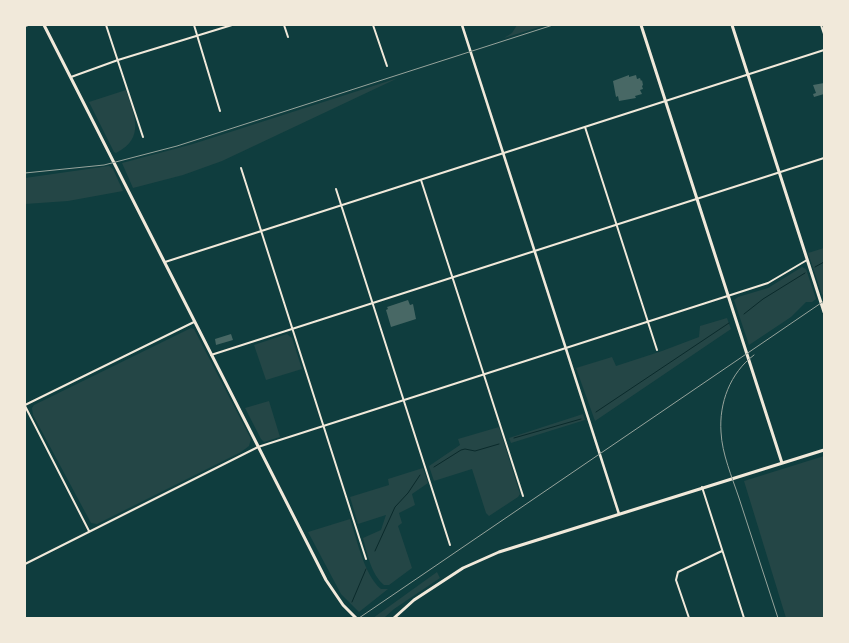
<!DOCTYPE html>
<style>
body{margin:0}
#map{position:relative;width:849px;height:643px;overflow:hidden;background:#0f3d3e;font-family:Poppins,sans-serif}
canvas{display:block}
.frame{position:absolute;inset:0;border:26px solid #f1e9da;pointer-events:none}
</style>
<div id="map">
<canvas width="849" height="643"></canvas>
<div class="frame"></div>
</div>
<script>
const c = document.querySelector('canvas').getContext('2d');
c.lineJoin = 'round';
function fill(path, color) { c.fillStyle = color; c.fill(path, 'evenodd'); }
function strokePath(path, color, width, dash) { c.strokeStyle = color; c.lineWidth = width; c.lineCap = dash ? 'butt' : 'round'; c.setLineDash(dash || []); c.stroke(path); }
fill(new Path2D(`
 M517 25H546L504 38 512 33Z
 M398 78 222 161 183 175 133 188 122 163 193 144Z
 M126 90C134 115 146 138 116 153L114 152 89 102Z
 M109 166 113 169 123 191 68 201 25 204V178Z
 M824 248V294L822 295 808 253Z
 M802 267 806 269 816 299 812 302H806L791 317 749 345 734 300 738 297 768 288Z
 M727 318 731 329 595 421 576 368 612 357 616 366 662 351 699 337 700 326Z
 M191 328 194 329 251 439 249 446 241 452 97 524 91 523 33 415 32 408 34 405Z
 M287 334 292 338 302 369 266 380 254 345Z
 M269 401 280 437 264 442 261 439 245 408Z
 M583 414 585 420 511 443 509 438Z
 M499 427 520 494 518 497 489 516 486 513 472 469 434 481 429 466 460 445 458 439Z
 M824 456V618H786L744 481Z
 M423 468 428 483 412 494 415 505 399 513 402 523 398 526 412 568 389 585H384C371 574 367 553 363 538L381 530 386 515 358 524 350 497 389 485 388 479Z
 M350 519C357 539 364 575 381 589H388L359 612 341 594 308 532Z
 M437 572 440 578 394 609 385 617 373 618Z`), '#244646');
strokePath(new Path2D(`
 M815 267 824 262
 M744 314 763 299 805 273
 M596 412 729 323
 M514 438 581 419
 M434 467 461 450 465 449 475 451 499 444
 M375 551 395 507 408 493 420 475
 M352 602 366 569`), '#0a2a2b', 1);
fill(new Path2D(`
 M629 75V77L636 75 637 79 640 78 641 81 642 80 643 85 642 86 643 89 640 90 642 94 635 96 636 98 619 101 618 96 616 97 613 81Z
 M824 83V94L814 97 813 94 816 93 813 85Z
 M408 300 410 305 413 304 416 319 391 327 386 310 388 309 387 307Z
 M231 334 233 340 216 345 215 339Z`), '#486865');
strokePath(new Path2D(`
 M106 25 143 137
 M194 25 220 111
 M284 25 288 37
 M373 25 387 66
 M821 25 824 34
 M25 26 28 25
 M71 77 118 60 232 25
 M585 127 657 350
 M241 168 366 559
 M421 180 523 496
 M336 189 450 545
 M165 262 824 50
 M211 355 824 158
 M25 405 194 322
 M25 406 89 531
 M702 487 744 618
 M25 564 258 447 768 283 807 260
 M689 618 676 580 678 572 722 551`), '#f1e9da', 2);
strokePath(new Path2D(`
 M462 25 619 514`), '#f1e9da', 2.5);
strokePath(new Path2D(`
 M44 25 326 580 343 605 356 618`), '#f1e9da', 3);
strokePath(new Path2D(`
 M641 25 782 463
 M732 25 824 312
 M394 618 414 600 463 568 499 552 824 450`), '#f1e9da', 3);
strokePath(new Path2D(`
 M25 173 104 165 177 146 553 25
 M754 355C730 373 719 403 721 432 722 454 732 477 739 498 752 538 765 578 778 618
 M359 618 824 301`), '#97a49c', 1);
</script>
